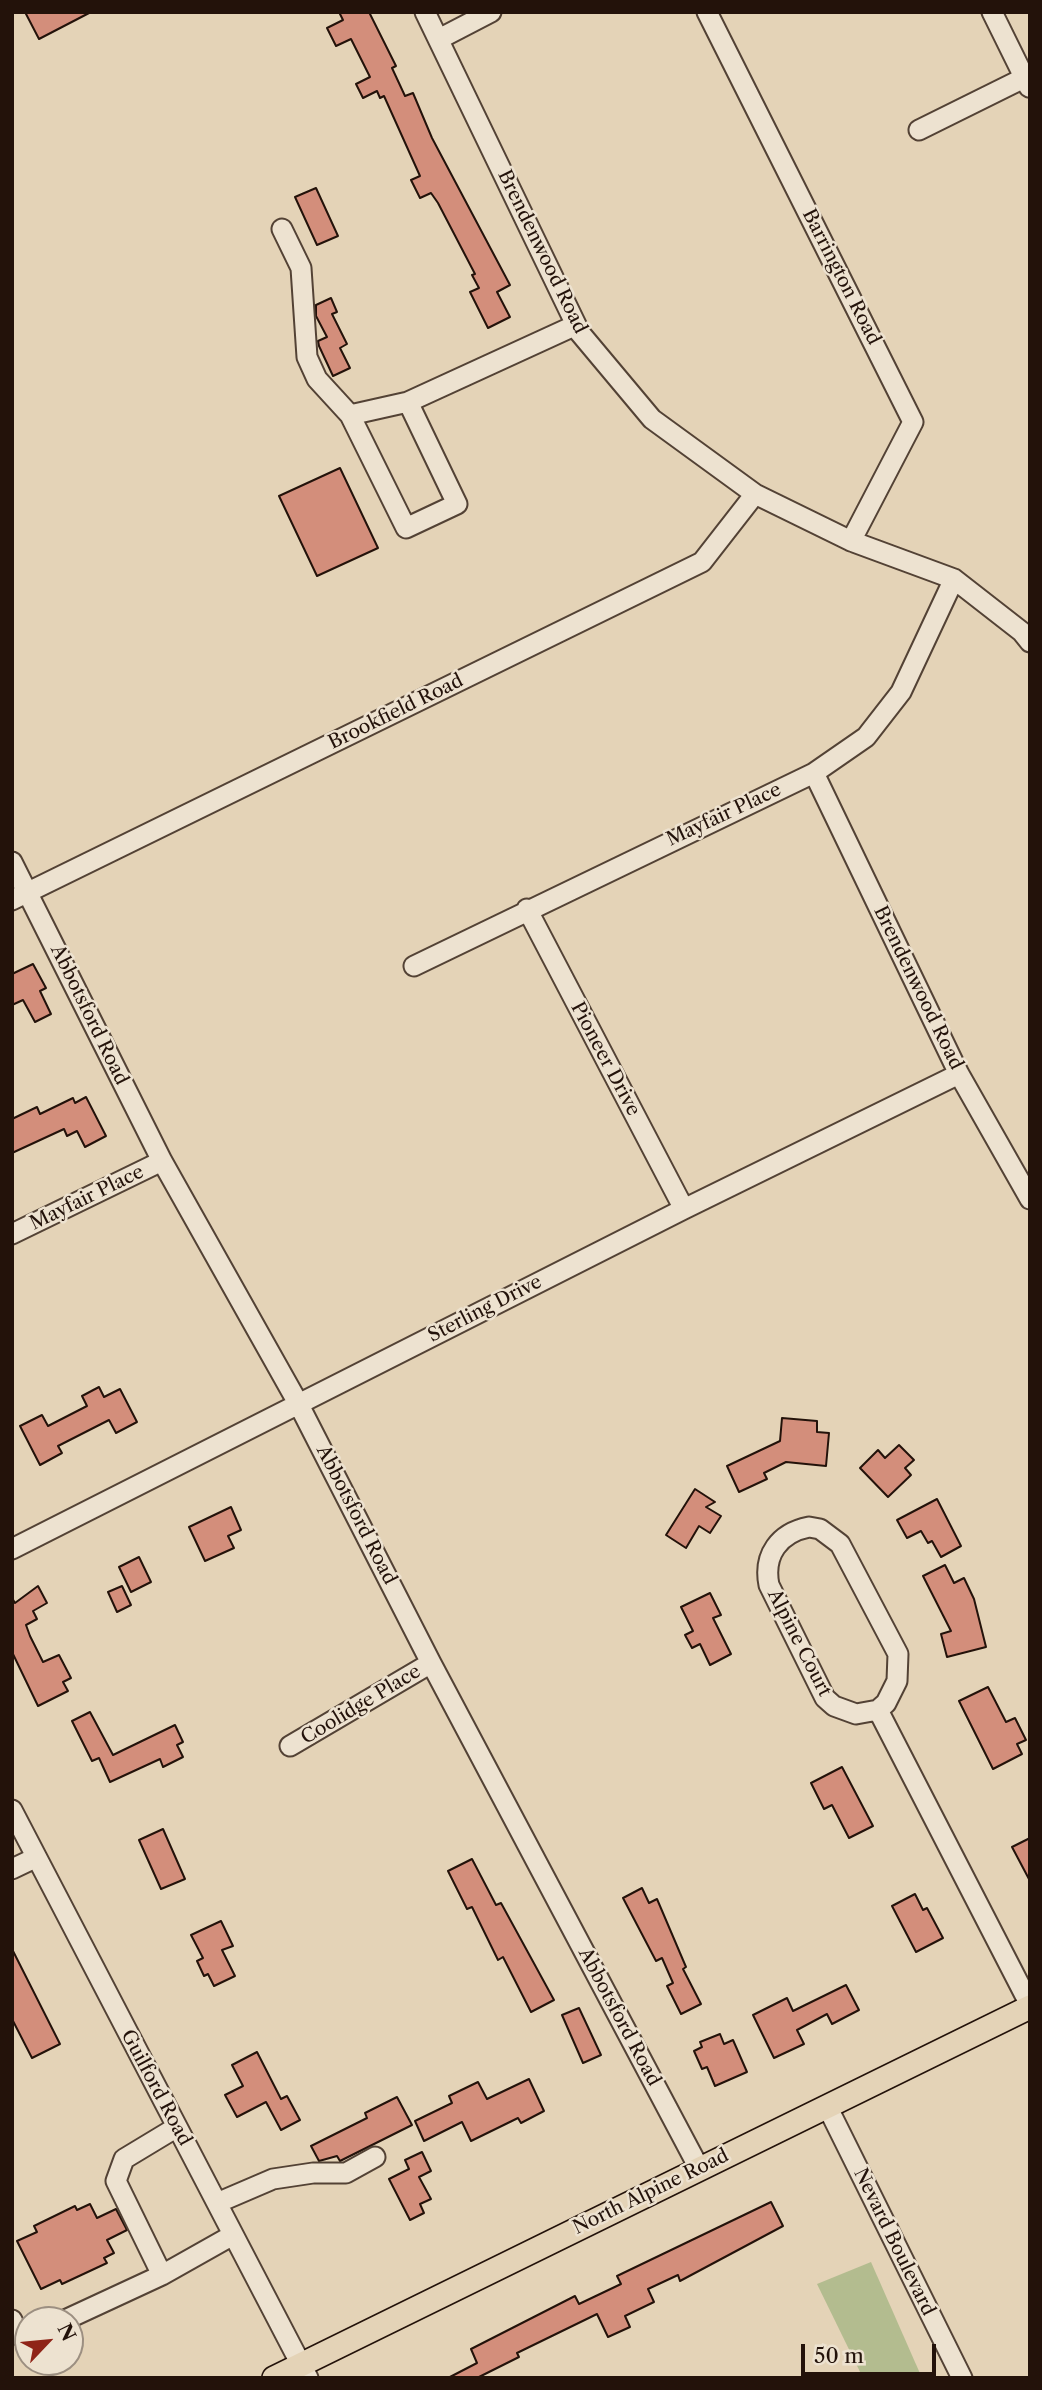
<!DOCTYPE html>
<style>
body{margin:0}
#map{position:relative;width:1042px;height:2390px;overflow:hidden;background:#e4d3b7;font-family:"Libre Caslon Text",serif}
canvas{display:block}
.frame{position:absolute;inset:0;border:14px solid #23120a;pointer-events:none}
.north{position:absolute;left:14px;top:2306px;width:70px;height:70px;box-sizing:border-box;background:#ede2d0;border:2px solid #9c8f81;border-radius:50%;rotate:64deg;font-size:19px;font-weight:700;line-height:28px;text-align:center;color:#23120a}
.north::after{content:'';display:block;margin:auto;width:24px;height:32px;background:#8f2418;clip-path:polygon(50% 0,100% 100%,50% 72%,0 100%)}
.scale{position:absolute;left:801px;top:2344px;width:135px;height:32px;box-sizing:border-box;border:4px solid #23120a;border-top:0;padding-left:9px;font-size:21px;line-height:24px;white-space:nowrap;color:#23120a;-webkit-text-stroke:5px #ede2d0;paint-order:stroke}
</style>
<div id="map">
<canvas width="1042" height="2390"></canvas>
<div class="frame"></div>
<div class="north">N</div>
<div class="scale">50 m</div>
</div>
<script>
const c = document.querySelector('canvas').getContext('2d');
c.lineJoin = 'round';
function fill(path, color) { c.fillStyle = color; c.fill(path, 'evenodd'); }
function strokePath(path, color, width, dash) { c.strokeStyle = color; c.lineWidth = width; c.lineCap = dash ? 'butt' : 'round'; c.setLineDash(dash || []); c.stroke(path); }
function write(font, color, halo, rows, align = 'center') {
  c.font = font + ' "Libre Caslon Text",serif'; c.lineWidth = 5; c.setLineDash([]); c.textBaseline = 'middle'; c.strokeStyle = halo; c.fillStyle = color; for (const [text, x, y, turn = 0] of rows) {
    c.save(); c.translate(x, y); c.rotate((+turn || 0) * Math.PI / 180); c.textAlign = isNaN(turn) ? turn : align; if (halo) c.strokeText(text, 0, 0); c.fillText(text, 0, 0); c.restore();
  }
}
fill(new Path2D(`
 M871 2262 922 2378H863L817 2284Z`), '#b3bc8f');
const building = new Path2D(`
 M25 12H91L39 39Z
 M339 12H369L396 66 392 68 405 96 413 93 432 138 510 285 497 292 510 317 488 328 470 292 479 288 472 275 475 274 438 203 431 193 420 198 411 180 420 176 384 96 380 98 377 91 363 98 356 84 370 77 351 39 336 46 327 28 343 20Z
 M316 188 338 236 317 245 295 197Z
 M331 298 337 312 332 314 347 344 340 348 350 368 333 376 319 346 318 341 327 337 316 316V305Z
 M340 468 378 548 317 576 279 496Z
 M33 964 46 988 40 991 51 1014 35 1022 23 1000 12 1005V974Z
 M86 1097 106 1136 85 1147 77 1131 67 1136 64 1129 12 1153V1119L37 1107 40 1114 73 1098 75 1103Z
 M99 1387 104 1397 120 1389 137 1422 116 1433 109 1420 58 1446 62 1453 40 1465 20 1426 42 1415 48 1426 87 1406 82 1396Z
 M782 1418 817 1421V1432L829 1433 826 1466 786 1462 764 1473 767 1479 739 1492 727 1466 780 1441Z
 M899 1445 914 1460 905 1468 911 1475 888 1497 860 1468 878 1450 885 1458Z
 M695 1489 715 1502 706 1507 721 1516 710 1533 699 1526 686 1548 666 1535Z
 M937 1499 961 1546 941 1557 932 1541 928 1543 921 1531 907 1538 897 1520Z
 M231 1507 241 1530 228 1536 234 1548 205 1561 189 1527Z
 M139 1557 151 1582 131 1592 119 1567Z
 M945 1565 954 1583 964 1578 974 1599 986 1647 947 1657 941 1634 951 1631 923 1576Z
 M38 1586 47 1603 33 1611 37 1619 26 1625 30 1636 43 1662 59 1655 71 1678 63 1682 68 1691 38 1706 12 1652V1598L15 1603Z
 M122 1586 131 1605 117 1612 108 1592Z
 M710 1593 721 1615 713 1618 731 1654 710 1665 700 1644 692 1648 685 1635 693 1631 681 1607Z
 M988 1687 1006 1722 1015 1718 1026 1740 1017 1744 1022 1754 993 1769 959 1701Z
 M90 1712 113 1755 175 1725 183 1742 177 1745 183 1757 163 1767 160 1759 110 1782 99 1758 92 1761 72 1721Z
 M842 1767 873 1826 849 1838 832 1805 824 1809 811 1783Z
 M163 1829 185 1879 161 1889 139 1840Z
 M1030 1838V1881L1012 1847Z
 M472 1859 496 1905 501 1903 554 2000 531 2012 503 1957 498 1960 472 1907 467 1909 448 1871Z
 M642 1888 649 1903 657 1899 686 1967 683 1969 701 2004 681 2014 667 1986 673 1983 662 1958 656 1961 623 1898Z
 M915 1894 923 1910 927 1908 943 1938 916 1952 892 1906Z
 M221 1921 233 1946 222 1950 235 1976 214 1986 208 1974 204 1976 197 1961 203 1958 191 1935Z
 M12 1949 60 2044 32 2058 12 2019Z
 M846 1985 859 2010 832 2024 827 2014 797 2030 804 2044 774 2058 753 2015 787 1998 793 2011Z
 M579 2008 601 2055 583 2063 562 2015Z
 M720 2034 724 2044 733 2040 747 2072 715 2086 707 2067 702 2069 694 2051 702 2047 700 2042Z
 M257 2052 281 2099 287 2096 300 2120 281 2130 266 2102 237 2117 225 2095 243 2086 232 2065Z
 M529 2079 544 2111 521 2123 518 2118 471 2141 462 2122 424 2141 415 2121 452 2103 449 2096 478 2082 487 2099Z
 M397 2097 412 2125 340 2161 337 2156 319 2161 311 2146 367 2118 365 2113Z
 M422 2152 431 2171 419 2177 431 2199 420 2204 424 2213 410 2220 389 2179 409 2169 405 2160Z
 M771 2202 783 2226 680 2281 678 2275 648 2289 654 2302 625 2316 630 2327 608 2337 597 2314 517 2353 519 2357 477 2378H448L477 2363 471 2349 575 2296 579 2304 621 2284 617 2276Z
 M90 2204 97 2218 116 2209 127 2230 107 2240 114 2253 104 2258 107 2263 62 2284 60 2280 41 2289 17 2241 37 2232 34 2226 75 2206 77 2210Z`);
fill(building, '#d38e7b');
strokePath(building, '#23120a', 2);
const minor = new Path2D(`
 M425 12 580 333 652 419 755 494 851 541 954 579 1022 632 1030 642
 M707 12 913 422 851 541
 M992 12 1029 87
 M439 39 491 12
 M919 130 1030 75
 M282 229 301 268 307 357 317 379 350 415
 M408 402 350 415 406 528 457 504 408 402 576 325
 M814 773 959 1074 1030 1199
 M12 862 162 1161 298 1403 431 1663 699 2168
 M12 900 702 562 755 494
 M527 909 684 1209
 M414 966 814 773 866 737 901 692 954 579
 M12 1234 162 1161
 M809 1527 820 1529 840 1544 898 1654 897 1681 886 1703 878 1710 856 1714 834 1706 825 1698 769 1585C763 1555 779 1533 809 1527Z
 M12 1549 684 1209 959 1074
 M878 1710 1030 2005
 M290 1746 431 1663
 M12 1810 308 2378
 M12 1869 35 1858
 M827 2106 962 2378
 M217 2203 273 2179 313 2173H346L375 2157
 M162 2275 116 2181 124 2159 177 2127
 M12 2320 19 2335 28 2336
 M65 2320 162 2275 233 2235`);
const major = new Path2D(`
 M274 2378 1030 2007`);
strokePath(minor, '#534235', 23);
strokePath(major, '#23120a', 26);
strokePath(minor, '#ede2d0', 19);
strokePath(major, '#e4d3b7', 23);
write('19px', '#23120a', '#ede2d0', [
 ["Brendenwood Road",542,252,64],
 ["Barrington Road",841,277,63],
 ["Brookfield Road",396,712,-26],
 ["Mayfair Place",724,815,-25],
 ["Brendenwood Road",918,988,64],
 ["Abbotsford Road",89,1015,64],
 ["Pioneer Drive",605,1059,62],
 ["Mayfair Place",87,1198,-26],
 ["Sterling Drive",485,1309,-27],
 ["Abbotsford Road",356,1515,63],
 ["Alpine Court",799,1643,63],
 ["Coolidge Place",361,1705,-31],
 ["Abbotsford Road",619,2017,62],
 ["Guilford Road",156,2088,62],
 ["North Alpine Road",651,2192,-26],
 ["Nevard Boulevard",894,2242,64]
]);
</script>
